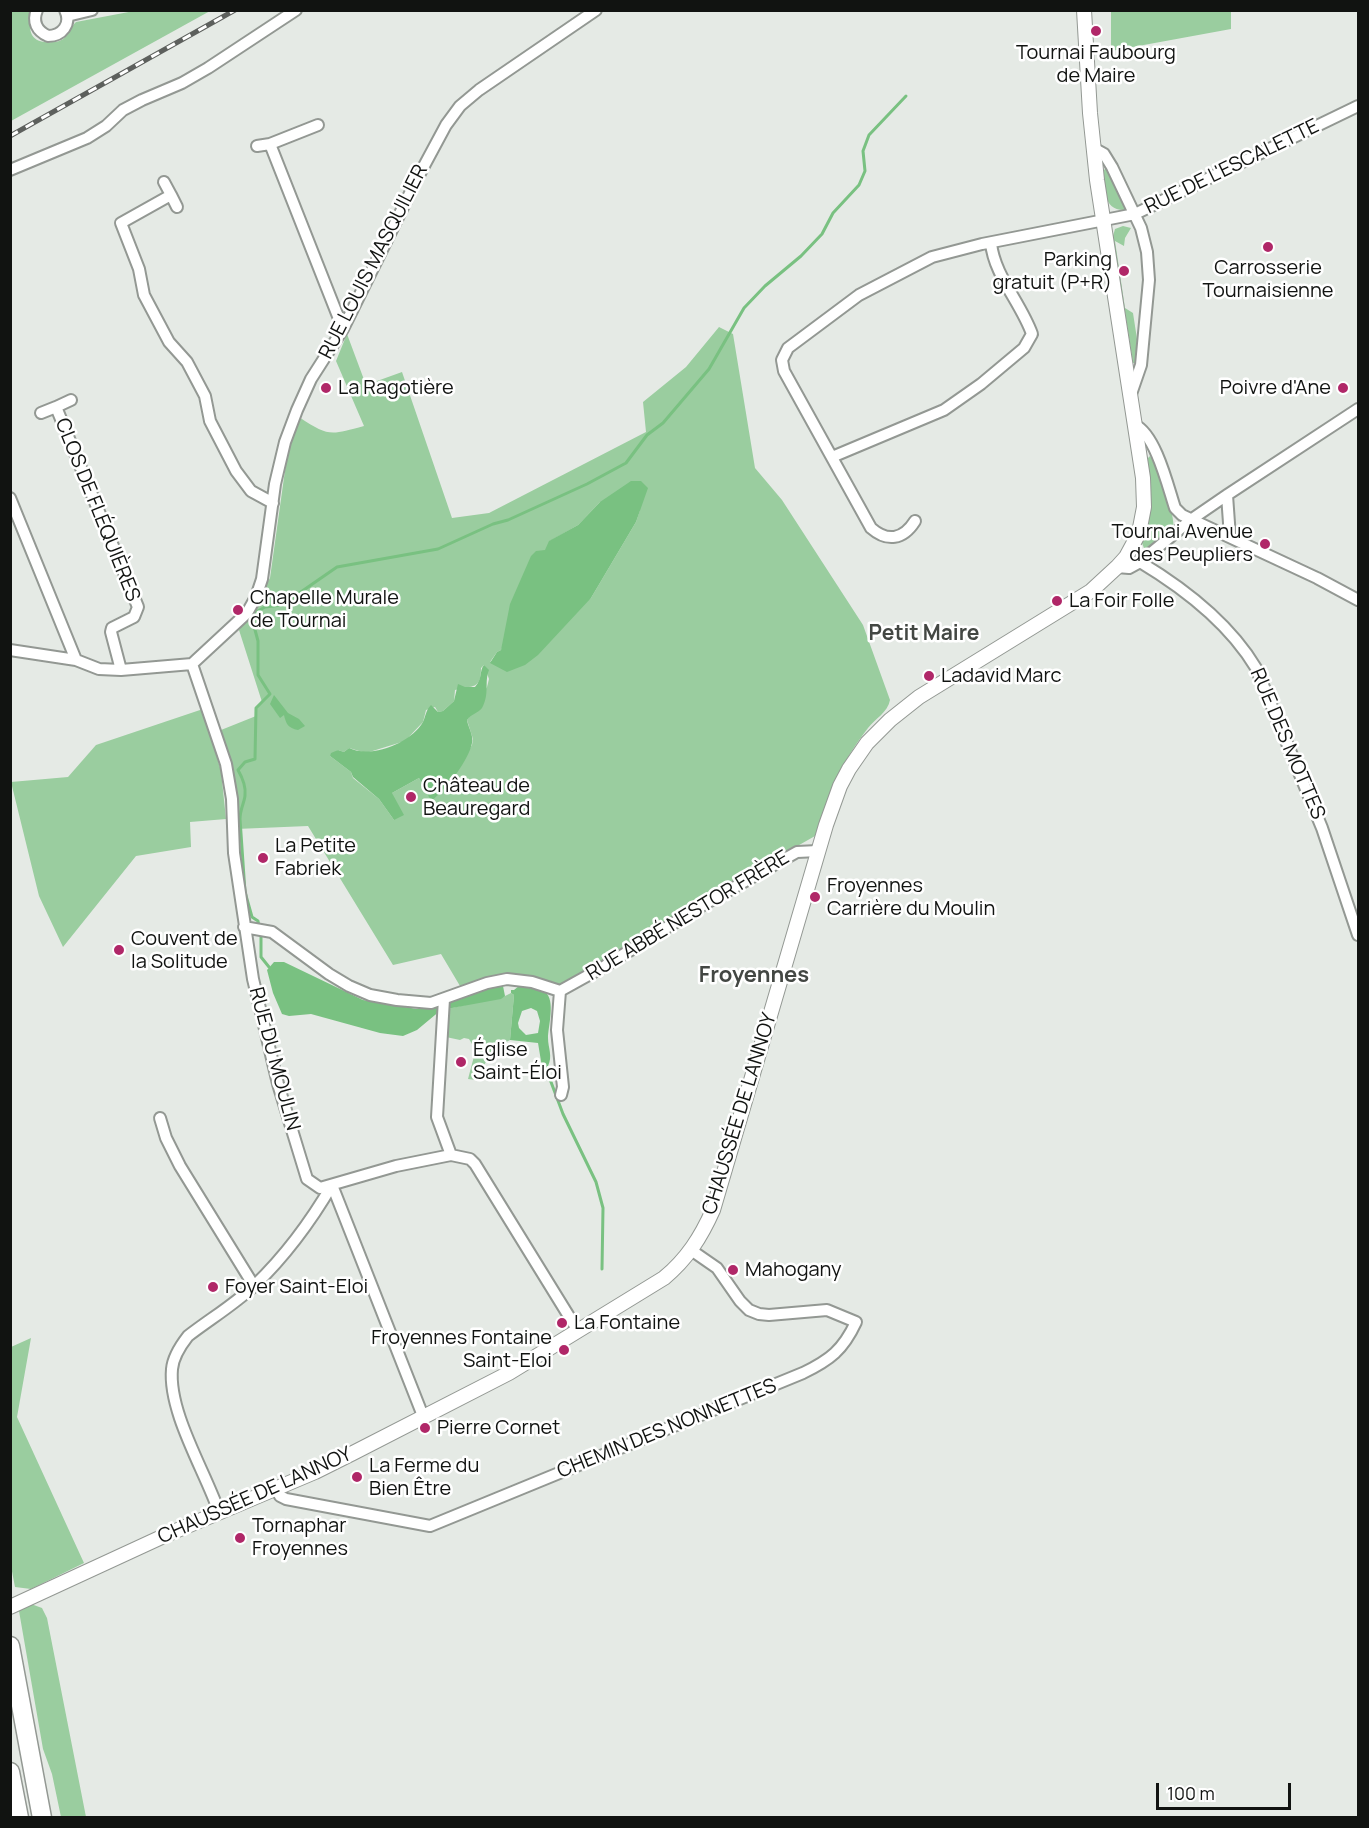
<!DOCTYPE html>
<meta charset="utf-8">
<style>
body{margin:0}
#map{position:relative;width:1369px;height:1828px;overflow:hidden;background:#e5eae5;font-family:Manrope,sans-serif}
canvas{display:block}
.frame{position:absolute;inset:0;border:12px solid #111311;pointer-events:none}
.scale{position:absolute;left:1156px;top:1783px;width:135px;height:27px;box-sizing:border-box;border:3px solid #111311;border-top:0;padding-left:8px;font-size:18px;line-height:21px;white-space:nowrap;color:#111311;-webkit-text-stroke:4px #fff;paint-order:stroke}
</style>
<div id="map">
<canvas width="1369" height="1828"></canvas>
<div class="frame"></div>
<div class="scale">100 m</div>
</div>
<script>
const c = document.querySelector('canvas').getContext('2d');
c.lineJoin = 'round';
function fill(path, color) { c.fillStyle = color; c.fill(path, 'evenodd'); }
function strokePath(path, color, width, dash) { c.strokeStyle = color; c.lineWidth = width; c.lineCap = dash ? 'butt' : 'round'; c.setLineDash(dash || []); c.stroke(path); }
function write(font, color, halo, rows, align = 'center') {
  c.font = font + ' Manrope,sans-serif'; c.lineWidth = 5; c.setLineDash([]); c.textBaseline = 'middle'; c.strokeStyle = halo; c.fillStyle = color; for (const [text, x, y, turn = 0] of rows) {
    c.save(); c.translate(x, y); c.rotate((+turn || 0) * Math.PI / 180); c.textAlign = isNaN(turn) ? turn : align; if (halo) c.strokeText(text, 0, 0); c.fillText(text, 0, 0); c.restore();
  }
}
fill(new Path2D(`
 M11 11H33C27 29 29 44 52 42 57 42 62 41 65 37 70 33 71 26 76 22L134 11H210L11 121Z
 M1111 11H1231V29L1111 51Z
 M1105 169H1107L1126 210C1103 212 1104 187 1103 171Z
 M1123 226 1131 228 1125 238 1124 246 1115 241 1125 308 1133 313 1137 339 1135 363H1133L1113 236 1115 229Z
 M719 327 733 334 755 468 782 500 863 625 890 700C888 712 875 719 868 728 840 764 829 794 815 836L660 924 559 988 513 979 463 991 441 954 393 965 308 826 236 829 232 777 221 730 256 716V708L262 702 239 630 251 612 270 578 288 449 299 417C329 437 330 435 364 426L336 361 347 334 366 385 402 372 452 518 489 513 646 432 643 402 686 367ZM600 502 640 510 636 522 591 598 490 662 497 652 501 650 550 541 578 525ZM484 665 489 679 487 687 467 720 473 739 472 745 447 786 431 800 419 778 392 793 394 820 379 799 353 778 351 772 330 756 338 750 344 752 349 748 366 753 405 741 423 722 426 710 435 707 438 712 443 711 454 701 455 690C473 685 481 690 481 668Z
 M1150 456C1156 465 1177 518 1173 528 1170 536 1156 544 1149 550L1144 548 1142 543C1151 514 1151 488 1147 459Z
 M203 709 221 771 226 819 190 822 191 847 136 856 63 947 39 896 11 782 68 777 96 745Z
 M511 993 514 995 510 1040 493 1049 476 1080 468 1079 477 1045 472 1044 469 1039 464 1038 460 1040 446 1037 447 1009 505 996Z
 M31 1338 17 1417 84 1563 31 1589 15 1587 10 1561 11 1347Z
 M31 1604 42 1608 47 1618 86 1817H61L52 1774 43 1749 19 1611Z`), '#9acd9f');
fill(new Path2D(`
 M631 481H641L648 488 636 522 591 598 538 655 525 665 507 672 490 663 497 652 501 650 510 604 531 556 536 551 545 550 549 541 578 525 600 502Z
 M484 665 489 670C484 682 490 694 482 708 478 713 471 714 467 720 468 727 474 736 472 743 469 760 445 791 431 801L419 778 392 793 404 815 394 820 379 799 353 777 351 772 330 756 331 753 338 750 344 752 349 748C371 759 411 743 423 722 426 715 426 710 431 705L438 712 443 711 454 701 458 684 465 687H475C483 678 479 671 484 665Z
 M274 695 288 713 299 719 305 726 298 730C288 728 286 724 284 715L280 718 270 704Z
 M274 962H284L363 1000 417 1009 447 1005 456 998 497 983 503 986 505 996 501 999 441 1010 417 1030 403 1036 380 1033 311 1014 289 1016 282 1014 273 993 267 970Z
 M527 985C532 987 541 988 545 992 556 1000 548 1027 548 1038 548 1048 553 1056 548 1066L542 1067 538 1043 510 1040 514 995 511 993V990H514L519 986ZM531 1008 537 1011 540 1021 538 1033 526 1035 519 1028 518 1023 522 1011Z`), '#79c181');
strokePath(new Path2D(`
 M259 927 258 921 252 917 245 892 240 819C240 809 245 801 245 795 246 787 242 777 238 770L245 762 255 759 256 708 270 694 258 675V641L251 615 265 607 282 605 337 567 438 549 493 524 508 520 587 484 626 463 647 435 663 423 709 369 744 308 765 286 801 256 822 234 833 213 859 185 865 171 863 151 869 135 906 96
 M261 933V957L269 967
 M545 1066 563 1114 596 1182 603 1208 602 1269`), '#79c181', 3);
const street = new Path2D(`
 M37 10C32 22 37 31 48 36 62 36 72 24 65 10
 M67 16 92 10
 M270 144 343 329
 M257 146 270 144 318 125
 M1093 148 1104 154 1112 167 1141 228 1147 252 1149 280 1141 365 1131 394
 M10 170 87 138 106 126 123 110 142 100 182 83 208 68 296 10
 M164 182 171 195 121 223 139 269 144 295 169 342 187 362 205 396 210 421 236 471 251 491 273 503
 M171 195 177 207
 M56 407 71 400
 M41 413 56 407 138 607 134 617 112 628 111 632 121 670
 M1135 425C1156 435 1168 487 1175 508L1182 515 1317 578 1358 600
 M832 457 944 410 981 384 1024 348 1032 334C1021 303 994 275 991 243
 M1227 495 1230 537
 M10 498 76 660
 M915 521C903 540 887 542 871 528L784 371 782 360 788 348 859 295 932 257 982 244 1135 214 1358 106
 M1140 562C1185 589 1229 623 1256 668L1322 828 1358 935
 M1117 567 1129 568 1140 562 1192 519 1227 495 1358 409
 M10 650 76 660 99 669 121 670 192 664
 M192 664 226 764 232 799 234 853 253 979 278 1084 307 1179 320 1188 396 1166 451 1155 470 1159 475 1164 578 1331
 M192 664 247 613 256 597 262 579 275 484 285 442 297 410 311 379 343 329 417 179 446 125 460 106 479 90 596 10
 M244 927 272 932 329 974 349 986 370 995 397 1000 431 1003 487 983 507 979 532 982 560 991 605 966 703 905 797 852 818 851
 M560 991 557 1030 563 1087 561 1095
 M444 999 437 1117 451 1155
 M160 1118 166 1138 180 1166 254 1286
 M332 1185 423 1416
 M276 1489 280 1496 286 1499 430 1526 803 1373C830 1360 843 1350 856 1322L827 1310 769 1315 759 1314 749 1310 740 1301 717 1268 691 1250
 M219 1512C205 1471 168 1412 172 1369 173 1357 181 1345 188 1336 210 1319 235 1304 255 1285 285 1256 311 1221 332 1185`);
const secondary = new Path2D(`
 M10 1607 166 1535 315 1472 353 1453 509 1373 664 1278C687 1259 701 1237 713 1210L826 825 840 786 849 769 867 743 890 720 919 697 1091 591 1117 567 1126 557 1139 533 1144 507 1143 478 1097 180 1090 113 1084 10`);
const highway = new Path2D(`
 M10 1646 42 1818
 M10 1772 19 1818`);
strokePath(street, '#939893', 14);
strokePath(secondary, '#939893', 16);
strokePath(highway, '#939893', 21);
strokePath(street, '#fff', 10);
strokePath(secondary, '#fff', 14);
strokePath(highway, '#fff', 18);
const rail = new Path2D(`
 M10 136 235 10`);
strokePath(rail, '#5d605d', 5);
strokePath(rail, '#fff', 3, [9]);
for (const [x, y, r, color] of [
 [1096,31,6,"#b02768"],
 [1268,247,6,"#b02768"],
 [1124,271,6,"#b02768"],
 [326,388,6,"#b02768"],
 [1343,388,6,"#b02768"],
 [1265,544,6,"#b02768"],
 [1057,601,6,"#b02768"],
 [238,610,6,"#b02768"],
 [929,676,6,"#b02768"],
 [411,797,6,"#b02768"],
 [263,858,6,"#b02768"],
 [815,897,6,"#b02768"],
 [119,950,6,"#b02768"],
 [461,1062,6,"#b02768"],
 [733,1270,6,"#b02768"],
 [213,1287,6,"#b02768"],
 [562,1323,6,"#b02768"],
 [564,1350,6,"#b02768"],
 [425,1428,6,"#b02768"],
 [357,1477,6,"#b02768"],
 [240,1538,6,"#b02768"]
]) { const dot = new Path2D(); dot.arc(x, y, r, 0, 2 * Math.PI); c.fillStyle = color; c.fill(dot); strokePath(dot, '#fff', 2); }
write('20px', '#111311', '#fff', [
 ["Tournai Faubourg",1096,53,"center"],
 ["de Maire",1096,76,"center"],
 ["Parking",1112,260,"right"],
 ["gratuit (P+R)",1112,283,"right"],
 ["Carrosserie",1268,268,"center"],
 ["Tournaisienne",1268,291,"center"],
 ["La Ragotière",338,388],
 ["Poivre d'Ane",1331,388,"right"],
 ["Tournai Avenue",1253,532,"right"],
 ["des Peupliers",1253,555,"right"],
 ["Chapelle Murale",250,598],
 ["de Tournai",250,621],
 ["La Foir Folle",1069,601],
 ["Ladavid Marc",941,676],
 ["Château de",423,786],
 ["Beauregard",423,809],
 ["La Petite",275,846],
 ["Fabriek",275,869],
 ["Froyennes",827,886],
 ["Carrière du Moulin",827,909],
 ["Couvent de",131,939],
 ["la Solitude",131,962],
 ["Église",473,1050],
 ["Saint-Éloi",473,1073],
 ["Mahogany",745,1270],
 ["Foyer Saint-Eloi",225,1287],
 ["La Fontaine",574,1323],
 ["Froyennes Fontaine",552,1338,"right"],
 ["Saint-Eloi",552,1361,"right"],
 ["Pierre Cornet",437,1428],
 ["La Ferme du",369,1466],
 ["Bien Être",369,1489],
 ["Tornaphar",252,1526],
 ["Froyennes",252,1549]
], 'left');
write('20px', '#111311', '#fff', [
 ["RUE DE L'ESCALETTE",1232,167,-26],
 ["RUE LOUIS MASQUILIER",374,262,-63],
 ["CLOS DE FLÉQUIÈRES",97,510,68],
 ["RUE DES MOTTES",1287,744,67],
 ["RUE ABBÉ NESTOR FRÈRE",688,916,-31],
 ["RUE DU MOULIN",274,1059,75],
 ["CHAUSSÉE DE LANNOY",740,1114,-73],
 ["CHEMIN DES NONNETTES",667,1429,-22],
 ["CHAUSSÉE DE LANNOY",255,1496,-24]
]);
write('bold 21px', '#434743', '#fff', [
 ["Petit Maire",924,634]
]);
write('bold 22px', '#434743', '#fff', [
 ["Froyennes",754,976]
]);
</script>
